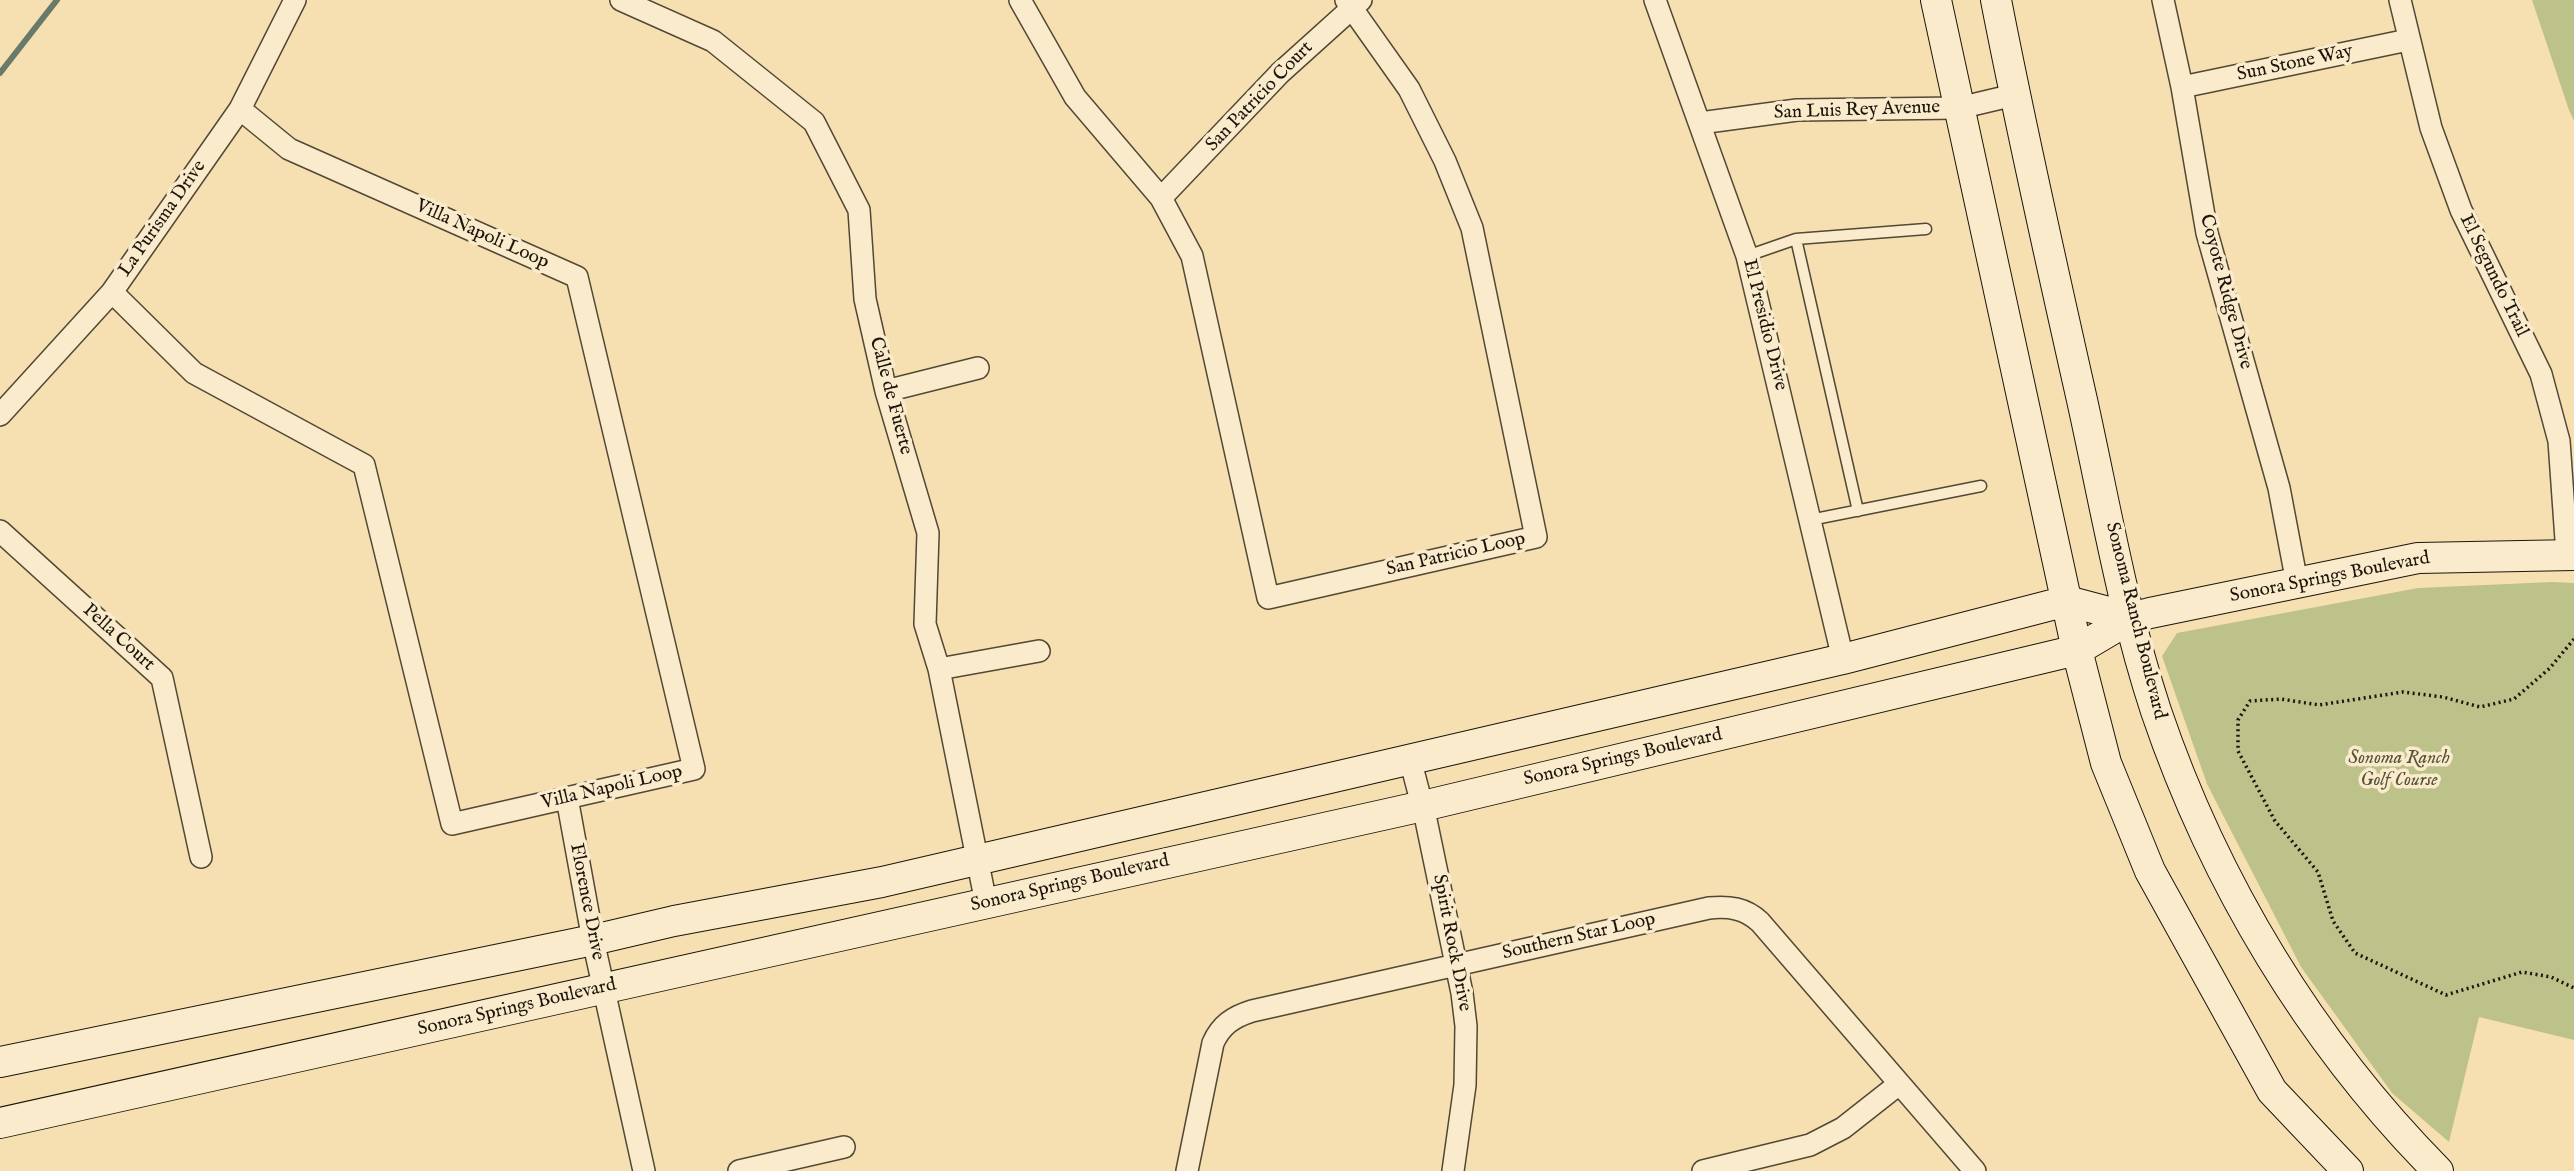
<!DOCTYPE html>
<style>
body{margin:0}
canvas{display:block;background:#f6e0b1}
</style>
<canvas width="2574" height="1171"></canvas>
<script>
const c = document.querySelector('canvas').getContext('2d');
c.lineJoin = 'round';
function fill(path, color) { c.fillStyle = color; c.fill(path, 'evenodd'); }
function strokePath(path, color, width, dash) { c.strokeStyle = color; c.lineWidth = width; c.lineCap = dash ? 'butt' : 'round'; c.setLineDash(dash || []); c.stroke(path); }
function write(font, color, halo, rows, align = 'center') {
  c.font = font + ' "IM FELL English",serif'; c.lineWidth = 7; c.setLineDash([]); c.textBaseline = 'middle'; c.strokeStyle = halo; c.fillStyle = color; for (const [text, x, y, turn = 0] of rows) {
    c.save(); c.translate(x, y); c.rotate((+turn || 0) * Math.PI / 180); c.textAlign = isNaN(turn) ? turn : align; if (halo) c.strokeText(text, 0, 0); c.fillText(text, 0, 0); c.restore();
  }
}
fill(new Path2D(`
 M2532 0H2574V121L2569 110Z
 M2552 582 2574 583V1040L2479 1017 2449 1142 2392 1093 2301 967 2207 784 2162 656 2177 633 2418 588Z`), '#bdc28b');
strokePath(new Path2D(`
 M0 73 57 0`), '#6a7a6a', 6);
const lane = new Path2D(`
 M1796 239 1926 229
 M1747 256 1796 239 1858 511
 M1810 520 1981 486`);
const street = new Path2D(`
 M621 0 713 41 814 122 859 210 865 299 886 391 928 533 925 624 939 669 986 903
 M1020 0 1075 97 1161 198 1192 256 1268 598 1536 537 1472 228 1445 161 1409 89 1346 0
 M1655 0 1747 256 1843 659
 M2163 0 2182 87 2207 233 2279 488 2297 583
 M2400 0 2431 128 2461 210 2541 374 2559 441 2567 554
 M2182 87 2408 40
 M1700 123 1797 110 1959 108 2014 95
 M1161 198 1280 73 1361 0
 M112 292 194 373 364 465 452 824 694 769 577 277 289 149 240 109
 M886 391 978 368
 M0 415 112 292 240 109 295 0
 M0 531 162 678 201 857
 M939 669 1039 651
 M1410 759 1426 820 1462 993 1466 1026 1465 1085 1453 1171
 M567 798 593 940 644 1171
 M739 1171 844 1147
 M1187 1171 1213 1043C1221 1025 1233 1017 1252 1011L1709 908C1729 906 1745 908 1760 922L1975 1171
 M1703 1171 1810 1145 1843 1128 1899 1084`);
const secondary = new Path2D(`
 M1936 0 2077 650 2106 763 2150 871 2272 1091 2348 1171
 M1996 0C2022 134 2052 267 2082 400 2105 504 2123 611 2156 711 2214 882 2311 1043 2438 1171
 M0 1062 593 940 674 921 882 882 1843 659 2067 601 2131 618
 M0 1123 1423 806 2077 650 2131 618 2150 613 2418 558 2574 555`);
strokePath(lane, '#534835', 13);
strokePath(street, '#534835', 24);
strokePath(secondary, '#1d150c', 32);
strokePath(new Path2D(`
 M2574 639 2550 668 2514 699 2480 707 2443 697 2403 692 2319 705 2281 699 2250 701 2238 720V751L2275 821 2318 872 2333 921 2355 953 2446 995 2522 972 2551 977 2574 988`), '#1d150c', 3.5, [2, 3.5]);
strokePath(lane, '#f9ebcc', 10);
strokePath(street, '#f9ebcc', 21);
strokePath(secondary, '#f9ebcc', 30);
write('19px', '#1d150c', '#f9ebcc', [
 ["Sun Stone Way",2295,64,-12],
 ["San Patricio Court",1260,97,-46],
 ["San Luis Rey Avenue",1857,111,-2],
 ["La Purisma Drive",163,219,-55],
 ["Villa Napoli Loop",482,235,24],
 ["El Segundo Trail",2493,276,64],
 ["Coyote Ridge Drive",2225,292,75],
 ["El Presidio Drive",1764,325,76],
 ["Calle de Fuerte",890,396,75],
 ["San Patricio Loop",1456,555,-13],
 ["Sonora Springs Boulevard",2330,578,-11],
 ["Sonoma Ranch Boulevard",2135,621,76],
 ["Pella Court",118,638,42],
 ["Sonora Springs Boulevard",1623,758,-13],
 ["Villa Napoli Loop",612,788,-13],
 ["Sonora Springs Boulevard",1070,884,-13],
 ["Florence Drive",586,902,79],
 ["Southern Star Loop",1579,937,-13],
 ["Spirit Rock Drive",1451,943,79],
 ["Sonora Springs Boulevard",517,1008,-13]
]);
write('italic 19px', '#555238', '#f9ebcc', [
 ["Sonoma Ranch",2399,759],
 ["Golf Course",2399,781]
]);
</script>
